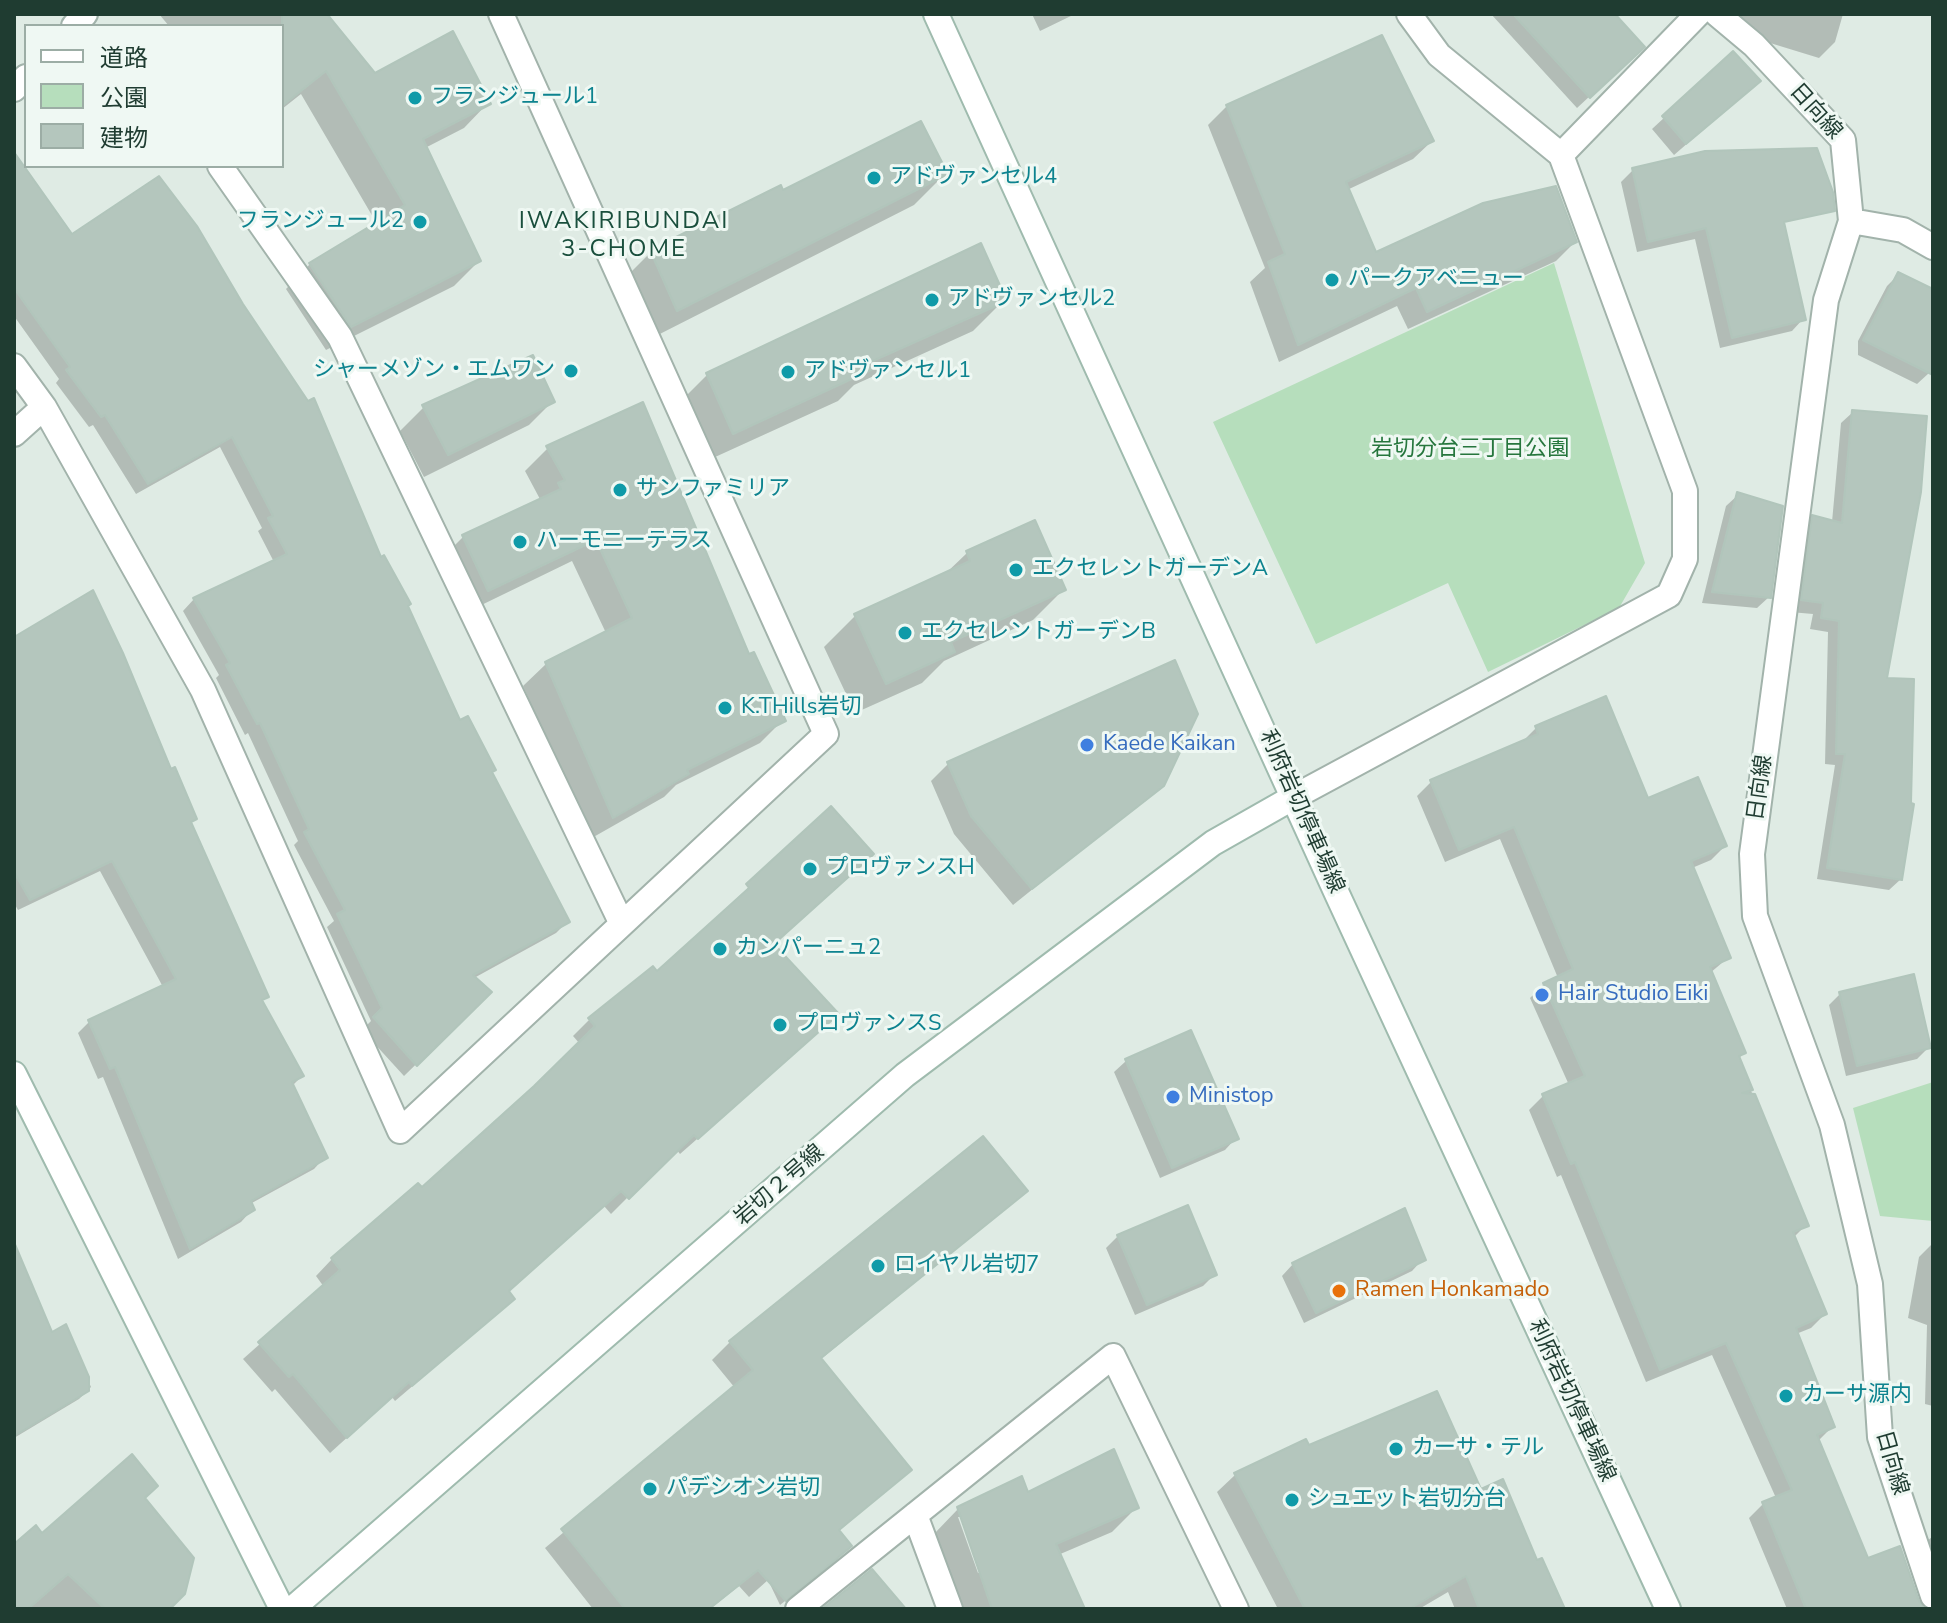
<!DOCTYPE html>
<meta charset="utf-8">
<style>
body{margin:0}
#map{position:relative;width:1947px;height:1623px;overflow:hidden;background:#dfebe4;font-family:"Nunito Sans","Noto Sans JP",sans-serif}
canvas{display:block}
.frame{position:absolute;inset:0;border:16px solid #1f3c31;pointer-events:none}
.legend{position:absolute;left:24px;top:24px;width:260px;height:144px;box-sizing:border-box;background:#eff8f3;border:2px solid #9cada5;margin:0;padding:10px 14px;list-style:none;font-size:24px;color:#1f3c31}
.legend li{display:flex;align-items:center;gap:16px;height:40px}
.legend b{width:40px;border:2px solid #9cada5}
</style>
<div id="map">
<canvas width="1947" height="1623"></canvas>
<div class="frame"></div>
<ul class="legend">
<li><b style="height:10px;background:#fff"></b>道路</li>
<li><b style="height:22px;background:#b6debc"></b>公園</li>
<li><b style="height:22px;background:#b4c6bd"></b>建物</li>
</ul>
</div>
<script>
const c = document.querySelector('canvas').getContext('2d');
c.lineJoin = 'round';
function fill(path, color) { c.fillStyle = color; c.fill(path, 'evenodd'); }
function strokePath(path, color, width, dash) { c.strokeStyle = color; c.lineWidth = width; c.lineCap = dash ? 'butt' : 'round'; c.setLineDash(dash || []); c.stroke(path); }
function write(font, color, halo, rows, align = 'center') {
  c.font = font + ' "Nunito Sans","Noto Sans JP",sans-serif'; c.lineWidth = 6; c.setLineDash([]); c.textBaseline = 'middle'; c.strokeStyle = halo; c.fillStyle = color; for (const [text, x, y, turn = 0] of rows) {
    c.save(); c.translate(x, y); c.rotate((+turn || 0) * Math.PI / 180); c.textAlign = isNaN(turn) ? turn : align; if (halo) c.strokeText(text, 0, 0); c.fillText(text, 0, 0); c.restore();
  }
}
fill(new Path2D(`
 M1554 263 1645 563 1619 608 1488 672 1448 583 1316 644 1213 422Z
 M1933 1082V1221L1880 1216 1853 1108Z`), '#b6debc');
fill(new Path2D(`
 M159 14H324L374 75 488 103 464 128 425 148 479 261 454 286 326 350 286 289 310 264 377 224 301 94 282 109V26H169Z
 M1032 14H1075L1040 31Z
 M1491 14H1613L1631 58 1577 108Z
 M1736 14H1843L1835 42 1819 58 1731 31Z
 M1733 54 1747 92 1674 155 1652 129Z
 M1227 106 1432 141 1413 159 1347 190 1375 254 1575 242 1556 261 1408 329 1397 306 1279 362 1250 282 1265 268 1208 125Z
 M1704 153 1803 319 1792 331 1720 348 1695 239 1637 252 1621 182 1633 170Z
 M945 174 914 205 646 341 620 283 651 252 780 188 782 193Z
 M14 191 72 237 379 560 459 723 490 773 568 921 556 933 474 978 489 993 404 1076 362 1030 371 1021 327 927 334 921 294 845 298 841 248 733 245 735 216 678 219 675 183 611 194 599 274 562 258 531 262 528 220 447 136 494 93 425 89 427 56 383 59 379 14 316Z
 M980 246 1004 300 973 331 854 385 838 401 702 463 676 406 707 375Z
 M1899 274 1933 292V353L1930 352 1929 373 1917 384 1858 355V341L1887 286Z
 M553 401 529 425 424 477 400 431 424 407Z
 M1853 412 1885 680 1909 805 1901 879 1889 890 1817 879 1835 765 1825 764 1828 632 1810 629 1813 614 1790 612 1801 528 1813 517 1832 522 1841 423Z
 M548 448 748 657 783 720 760 743 676 785 664 797 590 839 523 686 546 664 606 633 572 561 465 613 441 559 464 536 541 501 525 471Z
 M1738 495 1769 597 1757 608 1702 603 1726 506Z
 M967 553 1064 589 1033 620 944 661 922 683 855 713 824 647 855 616 944 575Z
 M92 593 170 771 195 819 190 824 267 996 261 1002 302 1076 292 1086 325 1157 314 1169 250 1204 252 1210 241 1222 178 1259 103 1077 98 1079 78 1033 90 1021 163 987 100 871 18 910 14 903V640Z
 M1536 728 1725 846 1711 860 1692 868 1729 957 1710 973 1744 1053 1738 1059 1806 1225 1793 1238 1825 1314 1811 1328 1796 1334 1832 1427 1817 1442 1867 1561 1925 1609H1787L1749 1518 1763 1504 1776 1498 1712 1355 1646 1382 1561 1175 1557 1177 1529 1110 1543 1096 1569 1085 1530 998 1544 984 1558 978 1500 839 1445 862 1417 796 1431 782 1522 742Z
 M948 764 1162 785 1013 905 954 834 931 781Z
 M831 809 772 945 820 1031 680 1154 676 1149 611 1214 604 1206 507 1292 513 1299 496 1315 395 1401 392 1397 330 1453 275 1389 272 1392 243 1359 324 1287 316 1276 332 1259 421 1190 580 1044 573 1036 589 1020 652 969 657 974Z
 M1840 994 1929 1047 1917 1059 1846 1076 1829 1005Z
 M1126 1061 1236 1138 1225 1150 1160 1178 1114 1072Z
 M1025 1191 820 1360 909 1470 838 1532 850 1546 832 1564 780 1605 768 1580 749 1597 739 1586 710 1609H593L545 1548 735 1388 712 1360 730 1342Z
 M1118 1236 1215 1274 1203 1286 1135 1315 1106 1248Z
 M1933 1243V1406L1925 1404 1927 1325 1908 1318 1919 1257Z
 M19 1254 51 1334 65 1327 91 1387 79 1399 14 1438V1256Z
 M1423 1259 1412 1271 1304 1323 1282 1276 1293 1264Z
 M1308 1448 1480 1491 1536 1563 1563 1609H1455L1448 1592 1419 1609H1278L1217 1492 1235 1475Z
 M1027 1494 1137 1507 1112 1532 1058 1555 1083 1609H962L934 1534 958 1509ZM958 1517H963L981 1572 978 1573Z
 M41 1536 168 1609H14V1547Z
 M1933 1536V1603L1916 1551Z`), '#0003');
const building = new Path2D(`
 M282 14H327L375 73 453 31 491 104 423 139 481 261 351 327 309 263 405 205 326 71 282 106Z
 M1513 14H1615L1645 47 1590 98Z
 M1382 35 1434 141 1346 182 1376 252 1483 203 1556 186 1577 242 1427 312 1416 288 1298 345 1268 262 1285 254 1226 105Z
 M1733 51 1761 81 1686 144 1662 116Z
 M921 121 948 174 677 311 650 250 781 185 783 190Z
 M1817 148 1833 192 1835 211 1784 222 1806 320 1732 338 1706 228 1648 242 1632 168 1705 151Z
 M14 152 72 234 159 176 197 226 243 304 308 401 314 398 381 557 384 555 411 604 408 606 460 720 468 716 496 770 492 772 570 922 473 975 492 992 417 1066 373 1017 382 1008 337 914 345 910 304 832 309 829 260 723 257 724 226 665 230 663 193 598 287 554 268 518 273 516 232 437 148 484 105 415 101 417 66 370 70 367 14 288Z
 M981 243 1007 301 868 363 871 370 733 434 706 373Z
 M1898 272 1933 289V375L1863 340Z
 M533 355 555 402 448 455 422 405Z
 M643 402 749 654 754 652 786 721 687 770 689 774 613 818 545 662 632 618 596 540 488 591 462 535 561 489 558 483 565 480 546 446Z
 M1852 410 1927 416 1921 492 1887 678 1914 679 1911 803 1914 804 1902 880 1827 868 1845 754H1836L1839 621 1821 618 1823 603 1801 600 1812 515 1842 523Z
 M1737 492 1783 506 1771 598 1712 592Z
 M1035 520 1066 590 951 642 955 652 886 684 854 614 970 561 966 551Z
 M93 590 123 653 171 769 175 767 197 819 191 822 269 997 262 1000 304 1076 292 1082 328 1158 251 1201 255 1210 190 1249 115 1067 110 1069 88 1020 176 979 112 861 30 900 14 872V637Z
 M1175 660 1198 714 1164 786 1032 889 971 816 947 762Z
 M1606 696 1648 798 1698 777 1727 846 1691 861 1731 958 1710 967 1746 1053 1739 1056 1753 1090 1742 1093 1755 1094 1809 1226 1793 1232 1827 1314 1796 1328 1835 1427 1817 1435 1868 1558 1900 1546 1919 1601 1926 1609H1806L1762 1502 1792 1490 1726 1343 1660 1370 1575 1162 1571 1164 1542 1094 1585 1076 1543 983 1573 969 1514 827 1459 850 1430 780 1538 734 1535 726Z
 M831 806 874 854 774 944 839 1014 698 1139 694 1135 629 1199 621 1191 509 1291 515 1299 412 1386 409 1382 347 1438 293 1374 289 1377 258 1342 340 1270 331 1258 418 1183 422 1187 534 1086 595 1026 588 1018 653 966 657 971 749 888 746 884Z
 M1914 974 1931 1048 1857 1066 1839 992Z
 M1191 1030 1239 1139 1172 1168 1125 1059Z
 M983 1136 1028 1191 821 1358 912 1470 839 1530 852 1546 786 1601 758 1570 709 1609H625L561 1529 753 1370 729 1341Z
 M1188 1205 1217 1275 1147 1305 1117 1235Z
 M1405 1208 1426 1260 1316 1313 1292 1263Z
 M14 1242 52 1332 66 1324 89 1377V1391L14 1436Z
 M1437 1391 1481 1489 1503 1479 1537 1560 1542 1558 1565 1609H1479L1466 1576 1409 1609H1305L1234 1473 1306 1439 1309 1445Z
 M1114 1449 1139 1508 1056 1544 1085 1609H992L957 1507 1022 1476 1028 1492Z
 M132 1454 158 1486 145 1498 194 1558 185 1594 170 1609H105L68 1574 28 1609H14V1544L36 1525 42 1533Z
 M872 1569 906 1609H822Z`);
fill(building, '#b4c6bd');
strokePath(building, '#b1c5bb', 2);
const street = new Path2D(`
 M1409 14 1439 55 1561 155
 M1717 14 1754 45 1843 140 1851 221 1826 300 1752 854 1755 916 1832 1125 1870 1284 1880 1437 1933 1596
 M74 26 85 14
 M14 89 26 77
 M220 166 340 337 621 922
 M1851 221 1903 230 1933 247
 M14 366 44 407 203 690 400 1131 826 734 501 14
 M14 434 44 407
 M1294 797 1669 595 1685 559V491L1561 155 1698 14
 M915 1515 950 1609
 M798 1609 1113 1356 1236 1609`);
const secondary = new Path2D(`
 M936 14 1338 896 1668 1609
 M14 1074 282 1609
 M292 1609 905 1075 1213 843 1294 797`);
strokePath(street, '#a2b3ab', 28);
strokePath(secondary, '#9fbbae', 28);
strokePath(street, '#fff', 24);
strokePath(secondary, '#fff', 24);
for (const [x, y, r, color] of [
 [415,98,8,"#0f9aa8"],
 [874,178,8,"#0f9aa8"],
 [420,222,8,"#0f9aa8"],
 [1332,280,8,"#0f9aa8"],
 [932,300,8,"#0f9aa8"],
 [571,371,8,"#0f9aa8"],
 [788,372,8,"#0f9aa8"],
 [620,490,8,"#0f9aa8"],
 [520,542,8,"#0f9aa8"],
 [1016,570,8,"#0f9aa8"],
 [905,633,8,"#0f9aa8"],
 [725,708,8,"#0f9aa8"],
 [1087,745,8,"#3f7fe0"],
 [810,869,8,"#0f9aa8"],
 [720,949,8,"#0f9aa8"],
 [1542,995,8,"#3f7fe0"],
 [780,1025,8,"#0f9aa8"],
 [1173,1097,8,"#3f7fe0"],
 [878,1266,8,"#0f9aa8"],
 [1339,1291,8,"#e8710a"],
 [1786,1396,8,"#0f9aa8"],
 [1396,1449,8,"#0f9aa8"],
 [650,1489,8,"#0f9aa8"],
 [1292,1500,8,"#0f9aa8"]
]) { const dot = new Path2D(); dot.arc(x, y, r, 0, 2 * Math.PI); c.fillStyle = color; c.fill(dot); strokePath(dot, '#eff8f3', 3); }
write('22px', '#0d838f', '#eff8f3', [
 ["フランジュール1",431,98],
 ["アドヴァンセル4",890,178],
 ["フランジュール2",404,222,"right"],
 ["パークアベニュー",1348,280],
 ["アドヴァンセル2",948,300],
 ["シャーメゾン・エムワン",555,371,"right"],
 ["アドヴァンセル1",804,372],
 ["サンファミリア",636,490],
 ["ハーモニーテラス",536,542],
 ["エクセレントガーデンA",1032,570],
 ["エクセレントガーデンB",921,633],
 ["K.THills岩切",741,708],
 ["プロヴァンスH",826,869],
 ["カンパーニュ2",736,949],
 ["プロヴァンスS",796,1025],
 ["ロイヤル岩切7",894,1266],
 ["カーサ源内",1802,1396],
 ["カーサ・テル",1412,1449],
 ["パデシオン岩切",666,1489],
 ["シュエット岩切分台",1308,1500]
], 'left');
write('22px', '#1f3c31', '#eff8f3', [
 ["日向線",1815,112,48],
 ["日向線",1761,788,-82],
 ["利府岩切停車場線",1301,812,66],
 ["岩切２号線",780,1186,-41],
 ["利府岩切停車場線",1571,1401,65],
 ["日向線",1891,1463,74]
]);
write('22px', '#26763d', '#eff8f3', [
 ["岩切分台三丁目公園",1470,450]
]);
write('22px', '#366cbe', '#eff8f3', [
 ["Kaede Kaikan",1103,745],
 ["Hair Studio Eiki",1558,995],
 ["Ministop",1189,1097]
], 'left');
write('22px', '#c56008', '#eff8f3', [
 ["Ramen Honkamado",1355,1291]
], 'left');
c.letterSpacing = '2px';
write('24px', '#1a4f3d', '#eff8f3', [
 ["IWAKIRIBUNDAI",624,222],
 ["3-CHOME",624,250]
]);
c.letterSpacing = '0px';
</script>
